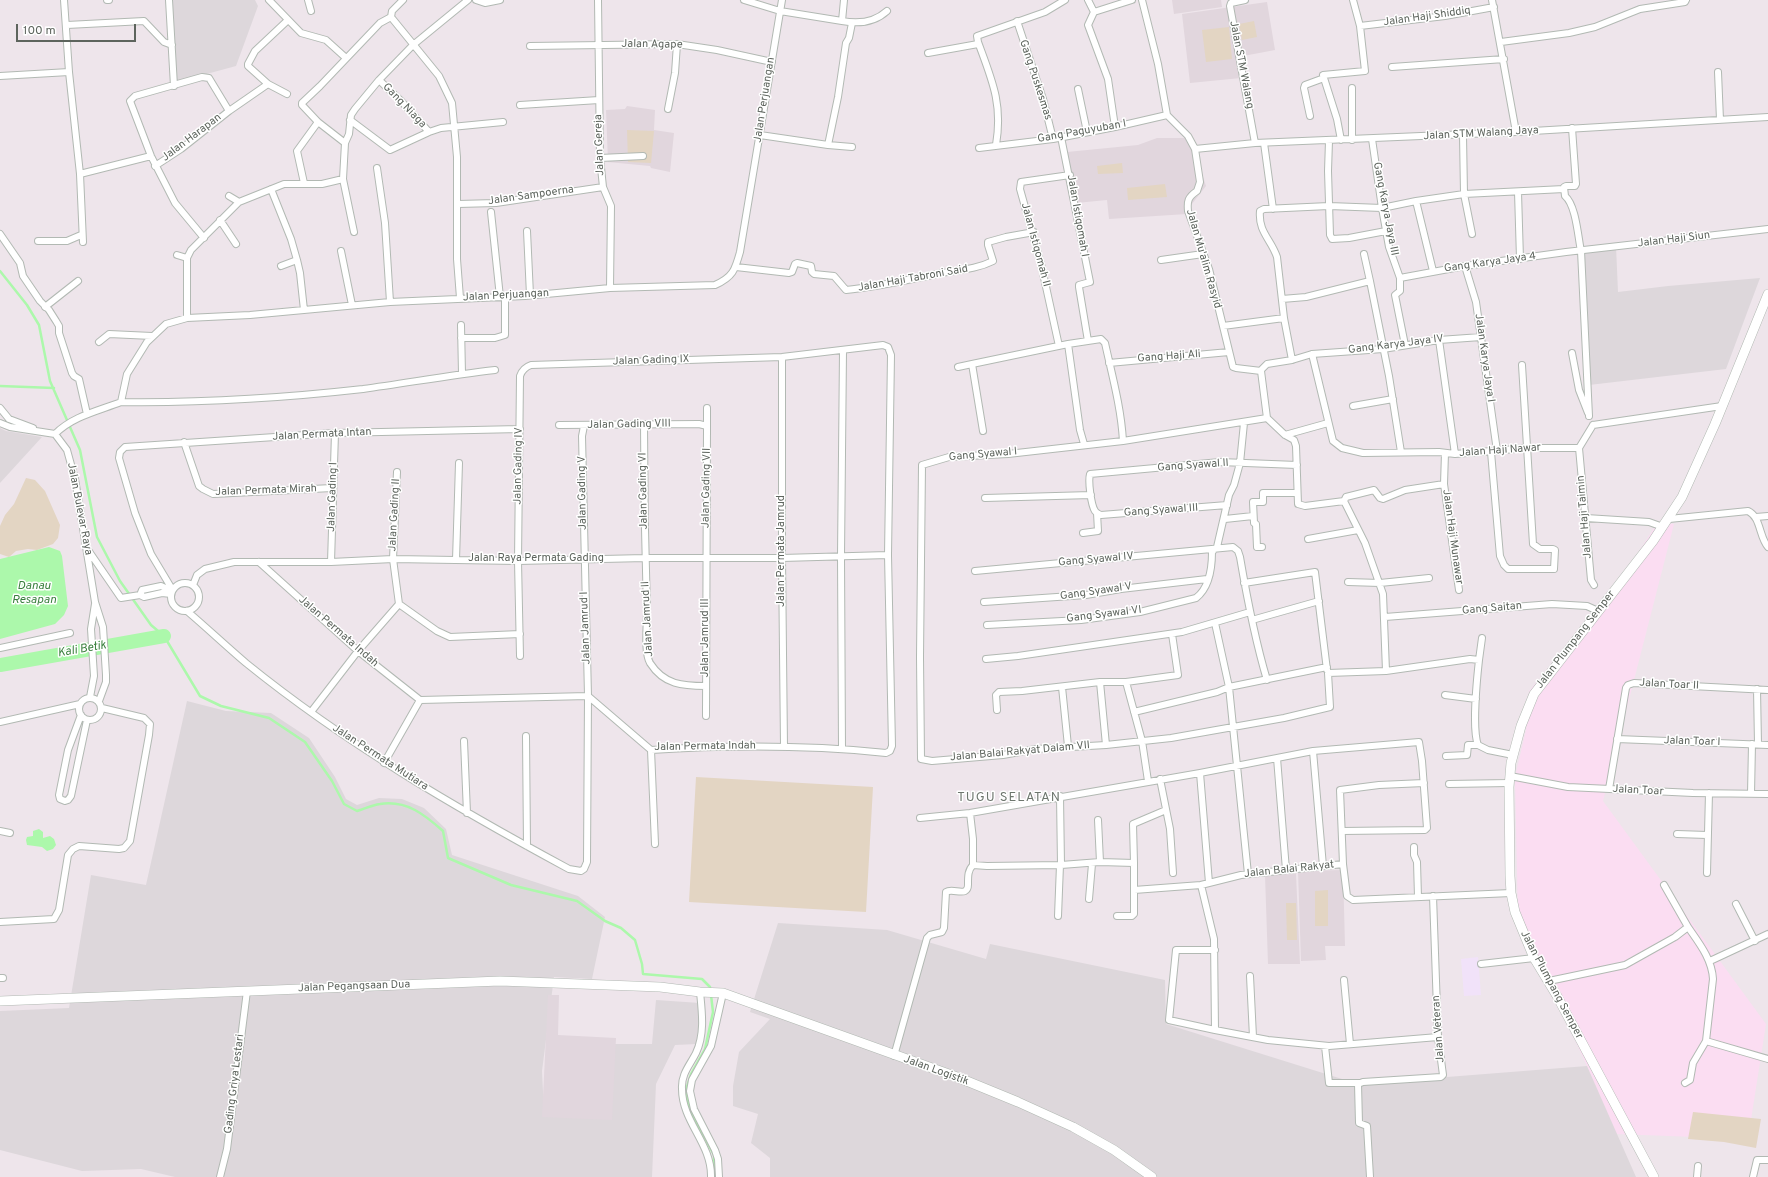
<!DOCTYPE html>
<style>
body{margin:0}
#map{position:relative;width:1768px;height:1177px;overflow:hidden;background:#eee5eb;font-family:Overpass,sans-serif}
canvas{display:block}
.scale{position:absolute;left:16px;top:24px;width:120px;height:18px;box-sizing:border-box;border:2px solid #5d645d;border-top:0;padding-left:5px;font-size:12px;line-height:14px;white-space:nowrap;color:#5d645d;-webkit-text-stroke:3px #fff;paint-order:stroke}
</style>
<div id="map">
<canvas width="1768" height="1177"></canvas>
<div class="scale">100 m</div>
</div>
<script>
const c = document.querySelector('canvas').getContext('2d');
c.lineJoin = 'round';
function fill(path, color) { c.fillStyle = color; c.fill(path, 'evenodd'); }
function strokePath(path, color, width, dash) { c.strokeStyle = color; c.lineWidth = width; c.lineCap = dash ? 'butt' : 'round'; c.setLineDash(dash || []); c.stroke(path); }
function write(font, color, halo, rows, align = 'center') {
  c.font = font + ' Overpass,sans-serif'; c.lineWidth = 3; c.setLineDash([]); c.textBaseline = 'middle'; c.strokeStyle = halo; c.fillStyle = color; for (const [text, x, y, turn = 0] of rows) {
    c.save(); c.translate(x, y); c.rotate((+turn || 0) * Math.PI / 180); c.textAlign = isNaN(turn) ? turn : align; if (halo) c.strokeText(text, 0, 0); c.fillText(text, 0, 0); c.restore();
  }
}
fill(new Path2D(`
 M1658 522 1674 524 1603 801 1766 1024 1748 1139 1616 1134 1587 1066 1518 918 1515 777 1526 730 1529 691 1617 585Z`), '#fbddf2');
fill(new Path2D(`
 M172 0H255L258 6 236 66 177 82Z
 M1616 246 1618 292 1668 286 1760 278 1726 369 1589 385 1579 250Z
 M0 428 6 431 42 437 0 483Z
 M187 701 226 711 271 713 309 738 335 777 346 799 357 805 379 798 402 799 424 808 446 829 452 855 578 896 605 917 592 979 554 977 542 1071 544 1113 615 1044H652L656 1000 700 1003 697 1044 675 1045 656 1084 652 1177H175L141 1169 82 1171 0 1150V1011L69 1008 91 875 146 885Z
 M778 923 887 930 986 959 990 944 1165 980 1166 1024 1358 1084 1587 1066 1636 1177H770V1158L751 1143 758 1114 733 1106V1086L739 1052 770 1019 750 1012Z`), '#ddd7db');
fill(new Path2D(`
 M1172 0H1221L1222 7 1174 14Z
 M1267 2 1275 50 1238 57 1241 78 1190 83 1182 14Z
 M627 106 655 110 654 130 674 133 670 172 651 168 650 166 608 162 606 110 625 109Z
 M1157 138H1185L1194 150 1206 186 1188 209 1187 214 1109 219 1107 200 1076 203 1067 152 1138 145Z
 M1343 870 1345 946H1325L1326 960 1301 961 1298 871Z
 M1296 874 1300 964H1268L1265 875Z
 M548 995H559L558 1035 616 1038 612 1120 542 1117Z`), '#e1d6dd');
fill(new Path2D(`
 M1478 957 1481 995 1464 996 1461 959Z`), '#f1e2f9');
fill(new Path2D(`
 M1254 21 1257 37 1242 40 1239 24Z
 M1229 27 1232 59 1206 62 1202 30Z
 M627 130 654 131 651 163 628 162Z
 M1122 163 1123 173 1098 174 1097 166Z
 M1165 184 1167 197 1128 200 1127 188Z
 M26 478 35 480 45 491 60 525 58 538 53 544 37 550 28 549 16 551 9 557 0 554V526L5 515 14 504Z
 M696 777 873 787 866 912 689 902Z
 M1328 890V926H1315V891Z
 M1286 903H1296L1297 940H1287Z
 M1693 1112 1761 1119 1756 1148 1724 1142 1688 1139Z`), '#e3d5c3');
fill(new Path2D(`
 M49 547 60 551 62 556 68 606 64 615 55 624 0 639V559Z
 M39 829 43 832V838L50 836 54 839 56 845 53 849 47 851 42 847 27 845 26 840 27 837 33 836V831Z`), '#acf8ab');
strokePath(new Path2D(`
 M0 271 27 305 39 325 50 381 80 450 97 537 120 581 151 625 164 636 200 696 221 706 269 718 305 742 332 781 344 804 357 811C364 809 372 805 380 804 407 800 425 815 443 831L448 858 511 885 577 901 605 921 621 928 635 940 642 964 643 974 702 979 710 987V990
 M0 386 54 388
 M711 995 713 1012 705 1049 691 1074 686 1090 689 1108 714 1155 715 1177`), '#acf8ab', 2.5);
strokePath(new Path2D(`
 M0 665 164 636`), '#acf8ab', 14);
const street = new Path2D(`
 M64 0 69 72 80 174 83 242
 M107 0H109
 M169 0 174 86
 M269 0 301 33 326 40 346 58
 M308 0 311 11
 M403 0 392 11 391 17 439 76 452 103 457 157V259L460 298
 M476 0 485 3 500 0
 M598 0 600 158 603 187 611 206 610 288
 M744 0 780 11 842 21 844 0
 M1088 0 1094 12
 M1142 0 1158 64 1167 115 1188 136 1195 149 1200 182 1197 191C1188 197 1187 201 1188 211L1209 269 1232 363 1233 367 1236 368 1261 371 1267 418 1285 435 1294 440 1296 446 1298 504 1305 506 1344 501 1365 543 1383 594 1386 671
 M1245 0 1231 3 1230 6 1255 143
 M1492 0 1516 132
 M1094 12 1088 25 1108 79 1115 127
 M1094 12 1132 0
 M842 21C858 24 875 22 887 11
 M1017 21 1043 99 1053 139
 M67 25 144 21 164 42 172 45
 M1360 26 1445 16 1494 7
 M1501 42 1569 33 1595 27 1640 9 1685 2 1686 0
 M530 46 677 44 717 50 772 62
 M928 53 978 44
 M1392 67 1504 59
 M1718 72 1720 120
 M0 76 69 72
 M379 80 402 102 429 132
 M1078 89 1087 132
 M287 94 268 84 248 66V64L255 51 288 20
 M520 105 599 100
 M668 109 675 73 677 44
 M229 111 268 84
 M1310 116 1304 88 1305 85 1324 78
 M350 120 390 150 429 132 441 128 503 122
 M1572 128 1576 184 1575 186H1566L1564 187 1565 196C1576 205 1578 237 1581 251L1589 416
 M760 135 828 145 838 97 846 43 849 38 852 23
 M1463 135 1464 194 1472 234
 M1061 137 1090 282 1079 285V287L1088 341
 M1372 139 1382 208 1389 247 1400 278V291L1395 295 1405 345
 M1341 140 1337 119 1323 75 1365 71 1360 26 1353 0
 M1352 140V88
 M1329 141 1328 171 1330 235 1332 239 1349 238 1386 231
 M345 143 318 122 302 105V103L320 86 380 23 391 17
 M1264 143 1273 209
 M828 145 852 147
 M996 145C1003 104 992 80 978 42L977 36 1045 12 1065 0
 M979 148 1053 139 1115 127 1167 115
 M1195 149 1255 143 1516 132 1768 117
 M600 158 643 156
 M155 166 181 149 229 111 209 78 202 77 135 96 130 101 151 156 175 203 204 238
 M377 168 385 223 390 302
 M80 174 151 156
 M343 179 354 232
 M304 183 297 151 318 122
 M271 189 291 239 297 260 281 266
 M1518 192 1520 259
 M229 196 239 202
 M1416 201 1464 194 1564 189
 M458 204 496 203 603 187
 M491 212 500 297
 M220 220 236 244
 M527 231 530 295
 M0 234 20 263 23 276 40 301 49 310 56 321 59 326V333L72 373 74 376 79 379 87 414
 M38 241H67L81 235
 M341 251 352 305
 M1364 254 1370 281
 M177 255 187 258
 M297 260 300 273 304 310
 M1161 260 1203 254
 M1465 266 1476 302 1497 451
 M736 267 789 273 792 272 795 264 797 263 811 266 812 272 814 274 834 276 846 290C877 287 907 280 937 274 956 270 975 270 993 261L988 245V242L1006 237 1034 232
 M1433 271 1416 201 1382 208 1329 206 1264 209 1260 211C1258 232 1271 239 1277 257L1284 318 1292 360 1312 354 1383 349 1439 340 1481 337
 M1400 278 1465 266 1566 252 1768 229
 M1282 299 1306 297 1370 281 1389 376 1401 452
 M45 307 78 281
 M187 318V258L191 250 239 202 284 184H322L343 179 345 143 349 134 351 115 355 109 379 80 413 45 468 0
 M461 325 462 374
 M1223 326 1284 318
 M461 338H495L505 335V296
 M1439 340 1455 454
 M99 342 109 334 152 336
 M1068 344 1080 430 1084 444
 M1059 346 1041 264 1020 189 1021 182 1070 175
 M1572 353 1579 390 1588 413
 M1312 354 1333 441 1342 448 1363 453 1439 452 1455 454 1528 448H1579
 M782 357V558L784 746
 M1109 363 1229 352
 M958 367 972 364
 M1260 371 1267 364 1292 360
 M121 402C202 403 283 398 363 389 407 383 451 375 495 370
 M1353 406 1393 399
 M0 408 9 419 33 428
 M707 408V426
 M1267 418 1123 441 1008 454 949 457 922 465 920 657 921 759 932 761 1003 755 1036 749 1106 745 1171 738 1284 718 1330 707 1328 673 1386 671 1470 659 1479 660C1477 678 1472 730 1478 745L1488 750 1513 755
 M0 423 10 427 55 434 67 450 75 479 95 602 103 627 106 675V682L99 701
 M644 424C644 487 645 549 647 612 647 625 644 653 650 663 664 685 683 686 706 686
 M559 425 699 424 707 426 706 716
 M1593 425 1722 406
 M983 431 972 364 1068 344 1101 339 1105 343C1112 375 1121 407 1123 441
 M55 434C73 416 98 411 121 402L127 374 147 342 166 324 187 318 250 315 390 302 525 296 610 288 715 285C733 277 735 270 740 252L782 0
 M1285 435 1328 423
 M184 442 199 486 203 489 213 494 332 488
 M1579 448 1591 580 1594 585
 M1579 448 1593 425
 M1491 452 1500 556 1504 565 1508 569H1554L1555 550 1553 549H1540L1533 544 1522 365
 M397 472 393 559 399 604 437 631 450 637 520 634
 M1444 484 1459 590
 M985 498 1091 495
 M1344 501 1346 497 1374 490 1380 498 1383 499 1405 490 1444 484 1445 453
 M1227 505 1101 515C1099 514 1097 514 1095 511 1091 505 1088 481 1090 474L1220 462 1297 465
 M1756 517 1768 516
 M1586 518 1649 522 1663 527
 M1225 519 1253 516
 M1669 519 1748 511C1761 517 1759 537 1768 547
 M1083 533 1098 531 1097 513
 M1308 539 1358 530
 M1262 547H1257L1256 524 1254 523 1253 502H1263V493H1297
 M88 550 121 598 140 595 144 597 162 593 171 594
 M456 560 459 463
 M259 562 358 651 420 700 588 696 651 750C730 745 808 745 886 753L890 751 892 746 888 555 891 355 888 347 883 345 782 357 531 365C525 367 522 370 520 376L518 561 520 656
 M331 562 335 433
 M975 571 1233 547 1238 551 1240 557C1247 598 1255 640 1267 680
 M1348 582 1380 583 1429 578
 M171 597a14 14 0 1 1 28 0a14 14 0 1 1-28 0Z
 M1244 583 1315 572 1327 670
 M193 585 197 575 205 569 234 562H331L393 559 518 561 645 558H782L888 555
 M172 589 151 554 135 513 119 458 120 452 125 447 335 433 520 429
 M140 595 142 590 161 586 172 591
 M984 602 1086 595 1121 589 1207 579
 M187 611C207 628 226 646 246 663 346 744 456 808 569 869L581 871 584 869 587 862 588 696 582 436 584 426
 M1385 617 1552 604 1587 606 1598 611
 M1252 620 1319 601
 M1215 623 1229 687 1248 874
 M987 625 1081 620 1140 612 1196 598C1209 588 1212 567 1212 552L1217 547 1229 495 1234 485 1240 463 1244 423
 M0 648 70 633
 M986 659 1018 656 1182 632 1250 612
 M1479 660 1482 638
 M1100 682 1106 745
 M1126 682 1142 741 1148 781
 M1062 687 1068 746
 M1757 689 1758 744
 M1445 695 1476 699
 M90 697 94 676 91 629 95 604
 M79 709a11 11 0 1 1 22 0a11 11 0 1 1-22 0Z
 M997 710 996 695 999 692 1022 691 1100 682H1126L1178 675 1172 634
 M311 712 358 651 399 604
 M1134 712 1217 692 1229 687 1327 667
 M81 715 68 750 59 795 60 799 65 801 68 800 71 796 87 720
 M0 722 80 704
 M526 736 527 846
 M1617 739 1768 745
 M464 741 467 813
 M842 749 841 556 843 351
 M651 750 655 844
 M1313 751 1323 866
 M1446 756 1467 755 1468 745H1478
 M1277 758 1286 870
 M384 763 420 700
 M1200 773 1209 883
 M1510 776 1568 787 1693 793 1768 794
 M1160 779 1170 829 1173 873
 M1449 784 1509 783
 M1609 789 1626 688 1628 685 1634 683 1768 690
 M1751 794 1752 744
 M1060 796 1061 865 1100 862 1134 863V890L1201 885
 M970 813 973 839V865L987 866 1061 865
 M920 818 970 813 1200 773 1313 751 1419 742 1422 761 1427 828 1425 830 1342 831
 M1098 820 1100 862
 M0 831 10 833
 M1677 834 1707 835
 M1414 847V855L1417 862 1418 897
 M1134 863 1133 824 1166 810
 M1343 864 1340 790 1379 785 1424 783
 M1707 873 1709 793
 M1664 885 1688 927
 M1089 899 1092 864
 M1736 904 1755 941
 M1058 916 1060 865
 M1117 916H1132L1134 914V890
 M0 922 54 919 59 910 68 855 73 849 79 846 119 849 124 848 130 841 149 735 150 724 144 718 102 708
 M1710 961 1768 934
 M1481 964 1534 958
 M1250 976 1253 1037
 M0 978H3
 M1344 980 1350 1044
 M1549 981 1625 965 1675 937 1688 927C1699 943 1712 959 1713 979L1706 1041 1768 1059
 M700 992C702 1012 705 1034 696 1053 690 1065 681 1074 682 1089 682 1122 712 1144 711 1177
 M1215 1030 1169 1020 1176 950H1215
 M1438 1037 1329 1046 1268 1040 1215 1030 1214 939 1201 885 1241 875 1343 864 1347 896 1353 900 1511 893
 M1325 1046 1329 1083H1360
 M894 1056 927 938 930 935 942 932 944 928 946 892C953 887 969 899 968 883 968 876 968 870 973 865
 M1685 1083 1690 1080 1693 1063 1706 1041
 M220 1177 227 1149 247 991
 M719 1177 718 1159 715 1150 694 1109 690 1091 692 1080 711 1046 723 993
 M1370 1177 1367 1126 1359 1123 1358 1084 1363 1082 1441 1077 1443 1075 1438 1037 1433 896
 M1697 1177 1698 1166
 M1753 1177 1757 1160H1768`);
const secondary = new Path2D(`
 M0 1001 500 981 660 987 700 992 723 993 957 1077 1018 1102 1073 1127 1114 1150 1152 1177
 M1654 1177 1557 996 1534 958 1515 912 1511 893 1510 876 1509 787 1511 763 1521 726 1534 694 1653 541 1682 497 1715 424 1768 294`);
strokePath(street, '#b2b9b3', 8);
strokePath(secondary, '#b1b8b2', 10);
strokePath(street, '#fff', 6);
strokePath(secondary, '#fff', 9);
write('11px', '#5d645d', '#fff', [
 ["Jalan Haji Shiddiq",1427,17,-8],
 ["Jalan Agape",652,45,1],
 ["Jalan STM Walang",1241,65,79],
 ["Gang Puskesmas",1035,80,72],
 ["Jalan Perjuangan",765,100,-81],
 ["Gang Niaga",404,106,46],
 ["Gang Paguyuban I",1082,132,-10],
 ["Jalan STM Walang Jaya",1481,134,-3],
 ["Jalan Harapan",192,138,-37],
 ["Jalan Gereja",600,145,-92],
 ["Jalan Sampoerna",531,196,-8],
 ["Gang Karya Jaya III",1385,209,79],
 ["Jalan Istiqomah I",1077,216,80],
 ["Jalan Haji Siun",1674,240,-7],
 ["Jalan Istiqomah II",1035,245,75],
 ["Jalan Mu'alim Rasyid",1203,259,74],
 ["Gang Karya Jaya 4",1490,263,-8],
 ["Jalan Haji Tabroni Said",913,279,-10],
 ["Jalan Perjuangan",506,296,-3],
 ["Gang Karya Jaya IV",1396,345,-7],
 ["Gang Haji Ali",1169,357,-4],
 ["Jalan Karya Jaya I",1484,358,82],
 ["Jalan Gading IX",651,361,-2],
 ["Jalan Gading VIII",629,425,-1],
 ["Jalan Permata Intan",322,435,-3],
 ["Jalan Haji Nawar",1500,451,-4],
 ["Gang Syawal I",983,455,-5],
 ["Jalan Gading IV",519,466,-89],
 ["Gang Syawal II",1193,466,-4],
 ["Jalan Gading VII",707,488,-89],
 ["Jalan Permata Mirah",266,491,-2],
 ["Jalan Gading VI",644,491,-91],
 ["Jalan Gading V",583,493,-91],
 ["Jalan Gading I",333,497,-88],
 ["Jalan Bulevar Raya",79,509,79],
 ["Gang Syawal III",1161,511,-4],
 ["Jalan Gading II",395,515,-87],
 ["Jalan Haji Taimin",1585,517,-95],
 ["Jalan Haji Munawar",1452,537,82],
 ["Jalan Permata Jamrud",782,551,-90],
 ["Jalan Raya Permata Gading",536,559],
 ["Gang Syawal IV",1096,560,-5],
 ["Gang Syawal V",1096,592,-8],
 ["Gang Saitan",1492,609,-5],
 ["Gang Syawal VI",1104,615,-7],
 ["Jalan Jamrud II",648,619,-93],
 ["Jalan Jamrud I",586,628,-92],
 ["Jalan Permata Indah",338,632,41],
 ["Jalan Jamrud III",706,638,-90],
 ["Jalan Plumpang Semper",1576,640,-52],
 ["Jalan Toar II",1669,685,3],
 ["Jalan Toar I",1692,742,2],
 ["Jalan Permata Indah",705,747,-1],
 ["Jalan Balai Rakyat Dalam VII",1020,752,-5],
 ["Jalan Permata Mutiara",380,758,33],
 ["Jalan Toar",1638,791,3],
 ["Jalan Balai Rakyat",1289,870,-6],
 ["Jalan Plumpang Semper",1551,985,62],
 ["Jalan Pegangsaan Dua",354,987,-2],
 ["Jalan Veteran",1439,1029,-94],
 ["Jalan Logistik",936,1071,20],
 ["Gading Griya Lestari",235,1084,-83]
]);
write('italic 12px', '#397f3d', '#fff', [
 ["Danau",34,587],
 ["Resapan",34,601],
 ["Kali Betik",82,650,-10]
]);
c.letterSpacing = '1px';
write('13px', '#6e766e', '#fff', [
 ["TUGU SELATAN",1009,798]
]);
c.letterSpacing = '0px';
</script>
